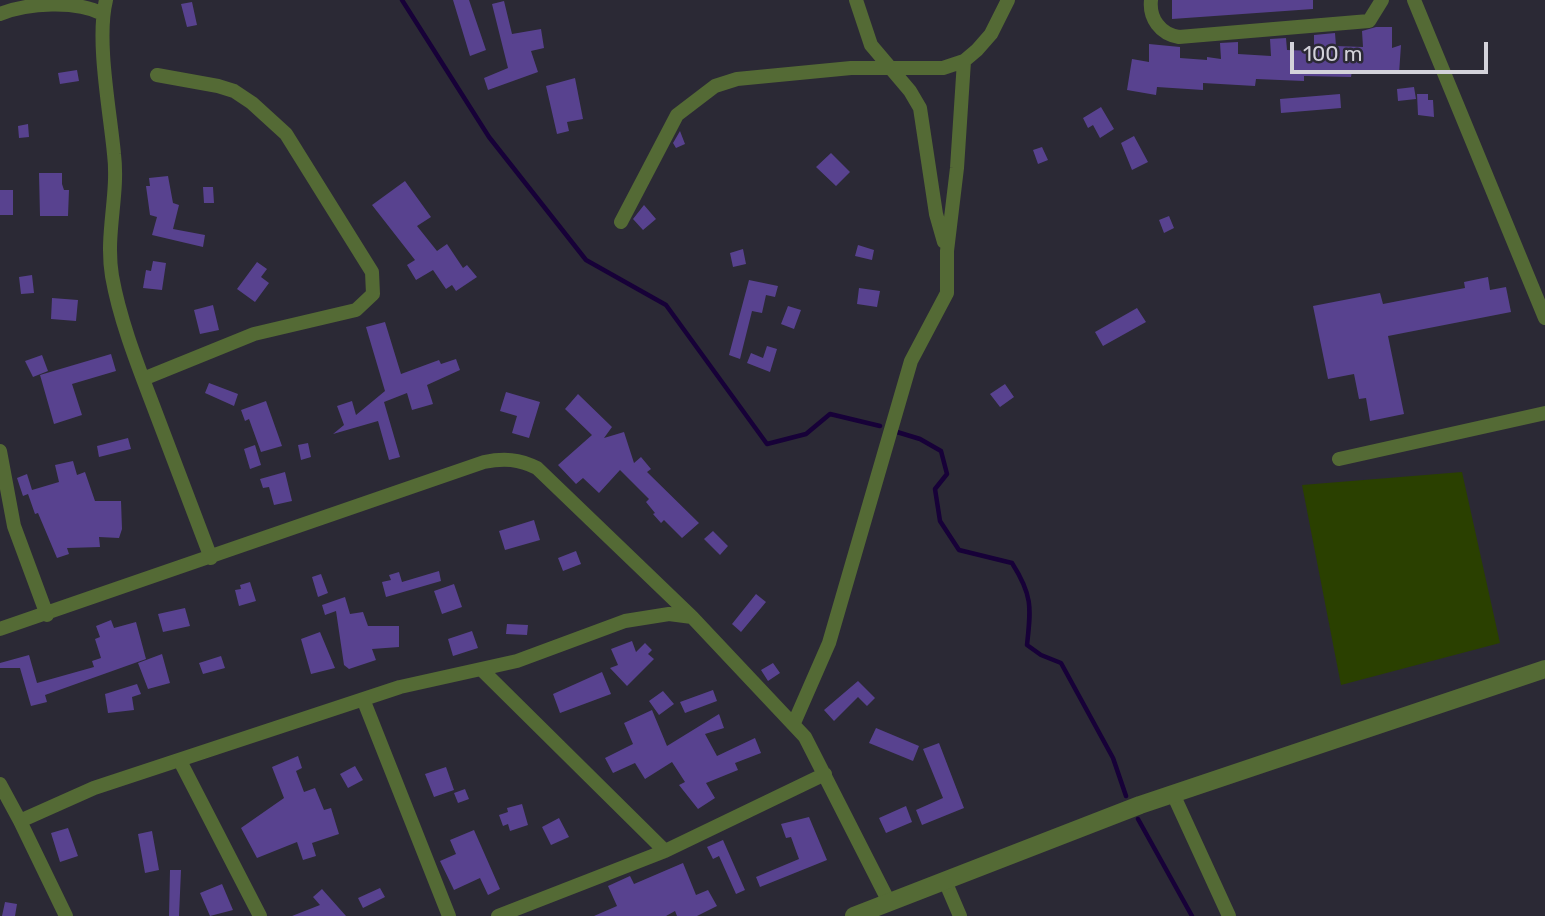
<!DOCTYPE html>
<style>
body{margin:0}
#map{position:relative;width:1545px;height:916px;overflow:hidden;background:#2b2935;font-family:Rubik,sans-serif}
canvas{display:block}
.scale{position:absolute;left:1290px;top:42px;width:198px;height:32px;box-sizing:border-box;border:4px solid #d3d2da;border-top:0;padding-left:9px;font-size:21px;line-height:24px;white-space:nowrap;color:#d3d2da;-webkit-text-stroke:5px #2b2935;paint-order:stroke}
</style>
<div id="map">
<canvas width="1545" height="916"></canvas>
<div class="scale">100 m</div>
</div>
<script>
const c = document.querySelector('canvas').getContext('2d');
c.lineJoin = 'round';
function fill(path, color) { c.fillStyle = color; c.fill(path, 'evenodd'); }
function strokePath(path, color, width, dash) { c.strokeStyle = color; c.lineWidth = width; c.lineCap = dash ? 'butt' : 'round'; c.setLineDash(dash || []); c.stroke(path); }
fill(new Path2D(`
 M1462 472 1500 643 1341 685 1302 485Z`), '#2a4000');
strokePath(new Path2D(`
 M402 0 489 137 586 260 666 305 767 444 806 434 830 414 880 426
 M897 432 920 439 941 451 947 474 935 489 940 521 959 550 1012 563C1033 596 1031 608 1027 645L1041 655 1061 663 1113 758 1126 796
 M1138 819 1192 916`), '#170138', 4.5);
fill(new Path2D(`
 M453 0H469L486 50 470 56Z
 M1172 0H1313V9L1172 19Z
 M504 1 512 34 541 29 544 48 531 51 538 72 488 90 484 78 508 68 492 4Z
 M192 2 197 25 187 27 181 4Z
 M1376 27H1392V48L1401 45 1399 74 1352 71 1351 77 1304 76V81L1256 79 1255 86 1203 83V90L1157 87 1156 95 1127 90 1132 59 1149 62V44L1180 47V58L1207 60V57L1221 59 1220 43 1238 42V54L1271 56 1270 39 1286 38 1287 50 1314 51V35L1335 33 1336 46 1363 47 1362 31Z
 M77 70 79 81 60 84 58 73Z
 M575 78 583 119 567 122 569 131 557 134 546 86Z
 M1414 87 1416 99 1398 101 1397 89Z
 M1340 94 1341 108 1281 113 1280 99Z
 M1417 94H1428V100H1433L1434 117 1418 115Z
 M1101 107 1114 129 1100 138 1093 125 1088 128 1083 118Z
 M28 124 29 137 19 138 18 126Z
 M680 131 685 144 676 148 673 143Z
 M1134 136 1148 162 1132 170 1121 143Z
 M1042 147 1048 160 1038 164 1033 150Z
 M831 153 850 172 836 186 816 167Z
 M39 173H62V184L64 190H69L68 216H40Z
 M168 176 173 203 179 205 173 229 205 235 203 247 152 235 157 217 150 215 146 186H150L149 178Z
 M405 181 431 217 417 226 437 251 447 244 463 268 467 265 477 277 456 291 452 285 446 289 433 270 416 280 407 265 415 260 372 205Z
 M203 187H213L214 203H204Z
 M0 190H13V215H0Z
 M644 205 656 219 643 230 633 219Z
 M1169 216 1174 228 1164 233 1159 220Z
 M858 245 874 250 872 260 855 256Z
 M743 249 746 264 733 267 730 253Z
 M153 261 166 263 162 290 143 288 146 270 151 271Z
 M257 262 267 269 261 277 269 283 255 302 237 289Z
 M32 275 34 293 21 294 19 277Z
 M1488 277 1490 290 1506 287 1511 312 1388 336 1404 414 1370 421 1366 398 1359 399 1354 374 1328 379 1313 306 1380 293 1383 304 1465 288 1464 282Z
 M749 280 778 286 775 297 766 295 762 313 752 311 740 359 729 355Z
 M859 288 880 291 877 307 857 304Z
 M52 298 78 300 76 321 51 319Z
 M213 305 219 330 200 334 194 310Z
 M788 306 801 310 794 329 781 324Z
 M1137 308 1146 322 1103 346 1095 332Z
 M385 322 401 374 439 360 441 364 456 359 460 370 427 385 433 404 412 410 407 393 384 402 400 457 389 460 378 421 333 434 344 425 337 406 352 401 356 415 385 391 366 327Z
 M767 346 777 349 770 372 747 363 751 353 763 358Z
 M111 354 116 371 72 384 82 415 54 424 40 375Z
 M42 355 48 371 33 377 25 361Z
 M209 383 238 394 234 406 205 393Z
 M1005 384 1014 397 1000 407 990 394Z
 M506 392 540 402 529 438 512 433 517 416 500 411Z
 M578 394 612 427 604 438 624 432 634 463 641 457 651 469 647 472 699 523 682 538 664 520 661 523 653 514 655 513 646 502 649 499 620 470 599 493 583 478 576 484 558 465 592 435 565 409Z
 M266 401 282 446 261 452 249 419 245 421 241 410Z
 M128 438 131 449 99 457 97 446Z
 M308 443 311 457 301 460 298 445Z
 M255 445 261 465 250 469 244 449Z
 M73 461 77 475 85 472 95 501H121L122 529 119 538 99 537 100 547 67 548 69 554 57 558 38 513 35 514 28 494 23 496 17 478 27 474 32 490 59 482 55 465Z
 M285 472 292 501 274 505 269 487 263 488 260 479Z
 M534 520 540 540 505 550 499 531Z
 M713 531 728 546 720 555 704 539Z
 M576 551 581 564 563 571 558 558Z
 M439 571 441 581 386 597 382 582 391 580 389 575 399 572 402 582Z
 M321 574 328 593 318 597 312 577Z
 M250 582 256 601 239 606 235 590 241 589 240 585Z
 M454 584 462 607 442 614 434 591Z
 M756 594 766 602 741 632 732 624Z
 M345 597 350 614 363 612 368 626H399V647L372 649 376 660 349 669 344 665 336 611 325 615 322 605Z
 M185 608 190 626 163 632 158 614Z
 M111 620 114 628 136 622 146 659 45 695 47 702 31 706 20 668H0V663L29 655 37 683 94 667 92 661 101 658 95 639 100 637 96 626Z
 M507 624 528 625 527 635 506 634Z
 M472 631 478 648 453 656 448 639Z
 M320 632 335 668 311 674 301 639Z
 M632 641 636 652 645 643 652 650 648 654 654 659 627 686 610 668 618 665 611 649Z
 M162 654 170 683 148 689 138 663Z
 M221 656 225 668 203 674 199 663Z
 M773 663 780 673 768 681 761 670Z
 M602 672 611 694 560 713 553 694Z
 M858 681 875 698 867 706 858 697 834 721 824 710Z
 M137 684 141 694 132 697 134 710 108 713 105 694Z
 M713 690 717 701 685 713 680 702Z
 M663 691 674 704 659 715 649 701Z
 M652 710 667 746 719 714 724 728 705 734 717 756 755 738 761 753 735 763 738 770 706 783 715 798 698 809 679 785 685 782 672 762 645 779 635 763 613 773 605 758 633 744 624 723Z
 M876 728 919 746 913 761 869 743Z
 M939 743 964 808 922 825 916 810 943 798 923 749Z
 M298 756 302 768 296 771 304 792 315 788 324 810 331 808 339 834 312 843 316 856 303 860 297 842 257 858 241 828 284 798 272 767Z
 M355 766 363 780 348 788 340 774Z
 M446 767 454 790 434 797 425 774Z
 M465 789 469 799 458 803 454 793Z
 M522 804 528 825 510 831 508 824 503 826 499 815 508 812 507 808Z
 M906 806 912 822 886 833 879 818Z
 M809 817 827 860 760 887 756 877 799 859 791 837 786 838 781 824Z
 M559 818 569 837 551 845 542 827Z
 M68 828 78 856 60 862 51 833Z
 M474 830 500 889 488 895 480 878 454 890 440 861 456 854 450 840Z
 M152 831 159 870 145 873 138 834Z
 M723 840 745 890 736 894 719 856 713 859 707 847Z
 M683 863 696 895 708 890 717 906 697 916H677L675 911 666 916H594L617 906 608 886 630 876 634 884Z
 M170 870H181L179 916H169Z
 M222 884 233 910 210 916 200 893Z
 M380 888 385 897 363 908 358 898Z
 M322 889 346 916H292L320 905 313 897Z
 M5 902 17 904 15 916H2Z`), '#58428f');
strokePath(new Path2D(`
 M106 0C96 40 110 111 114 154 119 195 105 234 112 276 120 321 138 366 154 408 173 458 192 508 211 558
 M856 0 871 45 910 91 920 108 936 214 944 242
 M1151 0C1149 18 1160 34 1179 37L1369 21 1382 0
 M1414 0 1545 318
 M0 14C28 3 76 0 103 14
 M621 222 677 115 715 86 737 79 851 68H943L964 61 977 50 991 34 1008 0
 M143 379 254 334 356 310 373 294 372 272 286 134 252 103 234 91 218 86 157 75
 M0 451 14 526 47 615
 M1339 459 1545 413
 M0 629 484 462C504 458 519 459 537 468L692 617 805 737 889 902
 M483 671 665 851
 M363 699 449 916
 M794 723 829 643 911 361 947 293V251L957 168 964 61
 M180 761 260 916
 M0 784 20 821
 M1173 794 1229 916
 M945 881 960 916
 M66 916 20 821 94 788 400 687 517 661 625 621 669 614 692 617
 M498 916 665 851 825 774`), '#546a35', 14);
strokePath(new Path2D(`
 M854 916 1140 805 1545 669`), '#546a35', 18);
</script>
